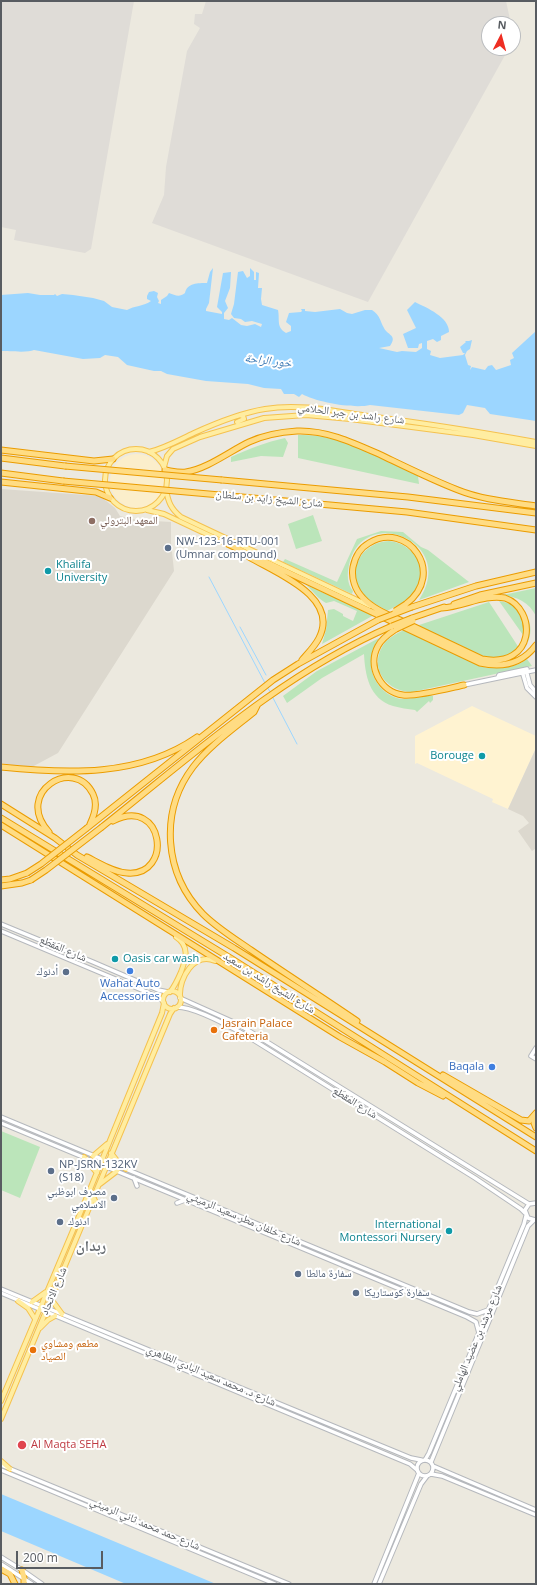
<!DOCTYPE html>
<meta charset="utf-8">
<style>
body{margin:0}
#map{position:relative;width:537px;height:1585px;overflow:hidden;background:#ece9df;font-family:"Open Sans",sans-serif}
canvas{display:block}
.frame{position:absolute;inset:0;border:2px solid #585c61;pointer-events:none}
.north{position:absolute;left:481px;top:16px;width:40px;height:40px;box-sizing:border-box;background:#fff;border:1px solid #bcbec0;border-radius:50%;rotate:6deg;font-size:11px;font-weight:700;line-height:16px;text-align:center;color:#585c61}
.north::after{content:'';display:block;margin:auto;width:14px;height:18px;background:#ee2e23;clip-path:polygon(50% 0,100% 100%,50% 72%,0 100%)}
.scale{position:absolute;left:16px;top:1551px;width:87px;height:18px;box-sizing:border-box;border:2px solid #585c61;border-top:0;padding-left:5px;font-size:12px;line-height:14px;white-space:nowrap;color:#585c61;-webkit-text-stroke:3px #fff;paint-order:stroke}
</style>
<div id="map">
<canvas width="537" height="1585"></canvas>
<div class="frame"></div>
<div class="north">N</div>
<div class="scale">200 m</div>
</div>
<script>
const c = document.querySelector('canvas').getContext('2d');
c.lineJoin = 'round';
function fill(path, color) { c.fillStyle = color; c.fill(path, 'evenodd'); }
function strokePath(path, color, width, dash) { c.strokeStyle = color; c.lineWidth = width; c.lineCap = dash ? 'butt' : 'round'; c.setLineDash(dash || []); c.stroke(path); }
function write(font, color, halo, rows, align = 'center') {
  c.font = font + ' "Open Sans","Noto Naskh Arabic",sans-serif'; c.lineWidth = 4; c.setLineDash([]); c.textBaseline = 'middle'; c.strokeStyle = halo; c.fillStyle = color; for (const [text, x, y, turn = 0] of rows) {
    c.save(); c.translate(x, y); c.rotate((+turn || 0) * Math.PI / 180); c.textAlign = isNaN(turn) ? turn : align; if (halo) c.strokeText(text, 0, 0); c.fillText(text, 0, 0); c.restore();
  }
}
fill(new Path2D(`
 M472 706 536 736V748L508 809 492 802 493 799 417 763 415 764V736Z`), '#fff3d1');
fill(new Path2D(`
 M1 1H134L91 249 85 253 14 240 16 230 1 227Z
 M206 1H506L511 24H489V48H509L368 302 152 223 164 195 166 167 187 51 200 28 194 24 195 14H202Z`), '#dfdcd7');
fill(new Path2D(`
 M1 489 100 496 115 508 120 516 137 520 171 522V542L174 571 58 753 30 768 1 763Z
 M536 748V850L535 849 532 851 518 831 529 823 523 816 508 809Z`), '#dcd8ce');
fill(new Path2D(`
 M298 435C341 433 380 458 418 476L419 484 298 458Z
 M285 438 288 443 283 457 261 456 231 462V457C249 449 266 442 285 438Z
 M313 515 322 541 296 549 288 524Z
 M381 531 403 532 421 547 428 550 469 582 419 600C459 541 362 503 349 565 347 574 347 584 353 591L352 594 283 562 285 559 337 582 357 539Z
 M389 541C416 544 431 572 413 594 406 602 396 606 387 611 378 605 368 601 362 592 345 569 363 542 389 541Z
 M306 585 374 615 322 644 326 630 328 610 334 609 343 614V616L353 621 357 611 334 601 326 603C318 599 313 591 306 585Z
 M536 588V616C529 602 517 597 503 595Z
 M499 601C521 604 537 620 528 642Z
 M489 602 521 651C516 655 510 657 504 658 483 662 436 635 416 626Z
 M404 630 480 666 488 668 509 667 519 664 527 659 532 666 412 692C388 692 369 670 382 647 387 638 396 634 404 630Z
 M379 638C375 645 371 653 371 661 370 679 384 697 402 699 411 700 426 693 433 696V700L430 703 429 701 417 712 415 710C408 709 400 708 393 706 369 699 365 674 364 654L322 678 287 703 283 696 317 671Z
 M1 1131 40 1147 20 1198 1 1190Z`), '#bbe5ba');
fill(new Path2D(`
 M110 481a27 27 0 1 1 54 0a27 27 0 1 1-54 0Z`), '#fbeecb');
fill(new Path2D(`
 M213 268 209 303 206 309V311L222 314V312L217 307 223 273 231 272 230 288 225 301 228 308 224 313V319L229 320 232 318 241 325 247 326 255 324 261 327 262 324 252 321 245 322 241 319 234 318 231 314 234 304 238 272 243 271 247 278 250 276V268L254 272V280H256V272L259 273 258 288H262L261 299 262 305 278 310C280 320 276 327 286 333L291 331V326L286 322 289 313 301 312 302 311 301 309H305V311L315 312 340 309 347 313 352 314 365 310H372C380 315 380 321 384 328 387 335 398 335 390 346L379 348 397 352 402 351 416 352 422 348V343L419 344 418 348H408L403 334 416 328 407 310 415 302C427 308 449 317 449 332L441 336V340L437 342 433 339 427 341V349L431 351 430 355 440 358 463 355 465 353H463L460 347 466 342 465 341H469L472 340 470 349 467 351 465 355 468 365 471 366 470 370 472 367 485 370 488 366 492 365 496 370 511 365 510 360 514 358 512 353 536 331V421L490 414 485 408 467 405 463 413 459 415 370 405C354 409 316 402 302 394L299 397 294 394H284L281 389 264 388 248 384 206 381 167 374 161 371H154L127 365 118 357 105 355 100 358 83 359 34 350C28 353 9 351 1 351V295L28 293 40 295H54L55 294 57 296 62 294 73 295 93 298 104 301 112 307 127 310C134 306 144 306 151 301L147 299V296L149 292 154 291 158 293 157 297 159 301 158 303 161 304V300L167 296 169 293C175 295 179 298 185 293 187 283 198 283 207 283L210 272Z
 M1 1494 216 1584H126L1 1531Z`), '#9cd6ff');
strokePath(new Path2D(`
 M209 577 265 683
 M240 627 266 675
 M267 687 271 693
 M272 696 297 744`), '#9cd6ff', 1);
const minor = new Path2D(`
 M526 670 530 685 536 692
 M522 671 527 688 536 697
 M498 677 499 675 527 669
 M464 685 536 670
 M1 924 93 962 158 990 168 992
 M1 931 156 996 163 1001
 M180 998 238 1024 529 1204
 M177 1007C195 1007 231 1027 247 1036L475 1178 521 1209 525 1213
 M536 1048 531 1056 536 1059
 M1 1117 469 1312 477 1314 488 1310
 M1 1123 467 1317 476 1322 479 1333
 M134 1178 137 1186
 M177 1203 185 1200
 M535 1220 528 1218 525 1210 529 1204 536 1203
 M1 1289 411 1458 421 1460
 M1 1293 410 1464 417 1470
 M417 1468a8 8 0 1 1 16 0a8 8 0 1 1-16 0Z
 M425 1460 429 1453 524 1224 526 1216
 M431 1462 528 1226 534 1220
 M1 1465 289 1584
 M433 1466 536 1510
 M1 1470 275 1584
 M431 1474 442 1476 536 1515
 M1 1557 22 1570 42 1584
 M1 1564 32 1584
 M374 1584 419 1473
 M379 1584 421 1484 427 1476`);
const major = new Path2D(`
 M237 422 244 419 243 416 240 415
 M105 480a31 31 0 1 1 62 0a31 31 0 1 1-62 0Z
 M149 452C165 448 179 440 194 433 216 423 240 413 265 409 299 403 334 411 368 416 424 423 480 432 536 442
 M164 467 167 456 173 449 200 437 264 418 306 415 350 419 473 435 536 446
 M166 489C168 502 171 509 181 517L370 606
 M147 510 164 514 215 538
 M163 1000a9 9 0 1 1 18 0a9 9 0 1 1-18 0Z
 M170 992C175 986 178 979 181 972 186 959 190 946 176 937
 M180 996C179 978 194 952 215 961
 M111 1153 119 1163 126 1169
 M93 1156 107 1144
 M84 1157 97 1173
 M100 1184 117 1171
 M93 1197 98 1206
 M51 1299 62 1314
 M18 1301 28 1308 35 1319
 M32 1302 46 1292
 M40 1328 48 1320 55 1316
 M1 1401 82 1209 162 1013 164 1003
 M1 1419 170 1014 174 1008
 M1 1461 10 1469`);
const highway = new Path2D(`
 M1 450 94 461 113 459
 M1 458 65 466
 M165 470C172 471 179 473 186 472 207 469 230 451 249 442 264 435 281 432 297 431 327 430 354 443 381 455 406 467 432 480 458 490 483 500 510 502 536 506
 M1 473 63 481
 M222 480 408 497 536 513
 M1 482 96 492 110 498
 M220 495 407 512 536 530
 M215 538 480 663C502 668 522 664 536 645
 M249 557C276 573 340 597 319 638 315 646 308 653 302 660
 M406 604C447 573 407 520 369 543 360 548 355 557 353 567 351 578 355 590 363 598 373 609 389 615 402 621 429 634 455 646 482 659 536 669 537 609 505 598 484 594 463 607 442 608
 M454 604 480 595 536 583
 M412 607 476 586 536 572
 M412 618 444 607
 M396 629C390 633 382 638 378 646 367 666 380 692 403 695 416 697 450 688 464 685
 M257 706 254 712C233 729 209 746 193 767 159 812 164 874 203 914 217 928 235 939 251 950 286 974 322 997 357 1021
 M1 767C67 774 140 777 197 737
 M1 804 55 838 77 855 234 948 536 1137
 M1 818 232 959 536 1151
 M1 825 340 1037 385 1062 418 1083 443 1096
 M102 827C194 754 283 673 392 626
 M87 828 273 680 298 664 378 620
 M49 832C13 793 74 755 93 794 98 804 95 814 90 824
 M87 857C99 863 113 872 127 873 174 877 164 795 113 821
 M1 880 10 879 27 873
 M1 886 22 883 31 880
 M443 1075 521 1120 529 1121 536 1113
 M536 1119 534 1123 536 1128
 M1 1569 10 1574 15 1584
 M22 1570 24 1578V1584`);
strokePath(minor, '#b5b8bd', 5.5);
strokePath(major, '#f5c24f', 6);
strokePath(highway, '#eb9c00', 7);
strokePath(minor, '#fff', 3.5);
strokePath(major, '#ffeda1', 4);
strokePath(highway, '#ffdc83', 5);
const highwayBridge = new Path2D(`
 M65 466 222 480
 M63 481 220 495
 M395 611 406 604
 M378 620 412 607
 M392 626 412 618
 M396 629 413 621
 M27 873 41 864 87 828
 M31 880 46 870 102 827`);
strokePath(highwayBridge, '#eb9c00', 7, []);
strokePath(highwayBridge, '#ffdc83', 5);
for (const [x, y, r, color] of [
 [92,521,4,"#8d6e63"],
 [168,548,4,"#5c6f8a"],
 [48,571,4,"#0f9aa8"],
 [482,756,4,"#0f9aa8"],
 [115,959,4,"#0f9aa8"],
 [130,971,4,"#3f7fe0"],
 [66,972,4,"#5c6f8a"],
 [214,1030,4,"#e8710a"],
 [492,1067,4,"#3f7fe0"],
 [51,1171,4,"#5c6f8a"],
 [114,1198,4,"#5c6f8a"],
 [60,1222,4,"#5c6f8a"],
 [449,1231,4,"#0f9aa8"],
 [298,1274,4,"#5c6f8a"],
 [356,1293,4,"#5c6f8a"],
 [33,1350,4,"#e8710a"],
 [22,1445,5,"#e0444e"]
]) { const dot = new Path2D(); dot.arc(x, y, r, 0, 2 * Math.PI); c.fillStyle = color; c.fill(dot); strokePath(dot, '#fff', 1.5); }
write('11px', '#585c61', '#fff', [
 ["شارع راشد بن جبر الحلامي",351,414,7],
 ["شارع الشيخ زايد بن سلطان",269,499,5],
 ["شارع المَقطَع",63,949,23],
 ["شارع الشيخ راشد بن سعيد",269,983,32],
 ["شارع المَقطَع",355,1103,32],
 ["شارع خلفان مطر سعيد الرميثي",244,1219,23],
 ["شارع الاتحاد",54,1291,-67],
 ["شارع مرشد بن عضيد الهاملي",477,1338,-67],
 ["شارع د. محمد سعيد البادي الظاهري",211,1376,23],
 ["شارع حمد محمد ثاني الرميثي",145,1524,23]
]);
write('11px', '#785e54', '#fff', [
 ["المعهد البترولي",100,521]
], 'left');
write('11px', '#4e5e75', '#fff', [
 ["NW-123-16-RTU-001",176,542],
 ["(Umnar compound)",176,555],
 ["أدنوك",58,972,"right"],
 ["NP-JSRN-132KV",59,1165],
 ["(S18)",59,1178],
 ["مصرف ابوظبي",106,1192,"right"],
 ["الاسلامي",106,1205,"right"],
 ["ادنوك",68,1222],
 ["سفارة مالطا",306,1274],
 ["سفارة كوستاريكا",364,1293]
], 'left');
write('11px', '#0d838f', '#fff', [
 ["Khalifa",56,565],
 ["University",56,578],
 ["Borouge",474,756,"right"],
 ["Oasis car wash",123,959],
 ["International",441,1225,"right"],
 ["Montessori Nursery",441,1238,"right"]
], 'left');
write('11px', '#366cbe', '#fff', [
 ["Wahat Auto",130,984],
 ["Accessories",130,997],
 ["Baqala",484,1067,"right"]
]);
write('11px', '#c56008', '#fff', [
 ["Jasrain Palace",222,1024],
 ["Cafeteria",222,1037],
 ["مطعم ومشاوي",41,1344],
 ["الصياد",41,1357]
], 'left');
write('11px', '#be3a42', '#fff', [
 ["Al Maqta SEHA",31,1445]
], 'left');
write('italic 12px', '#3877b3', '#fff', [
 ["خور الراحة",268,361,7]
]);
write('bold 15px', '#696e73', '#fff', [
 ["ربدان",91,1247]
]);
</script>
